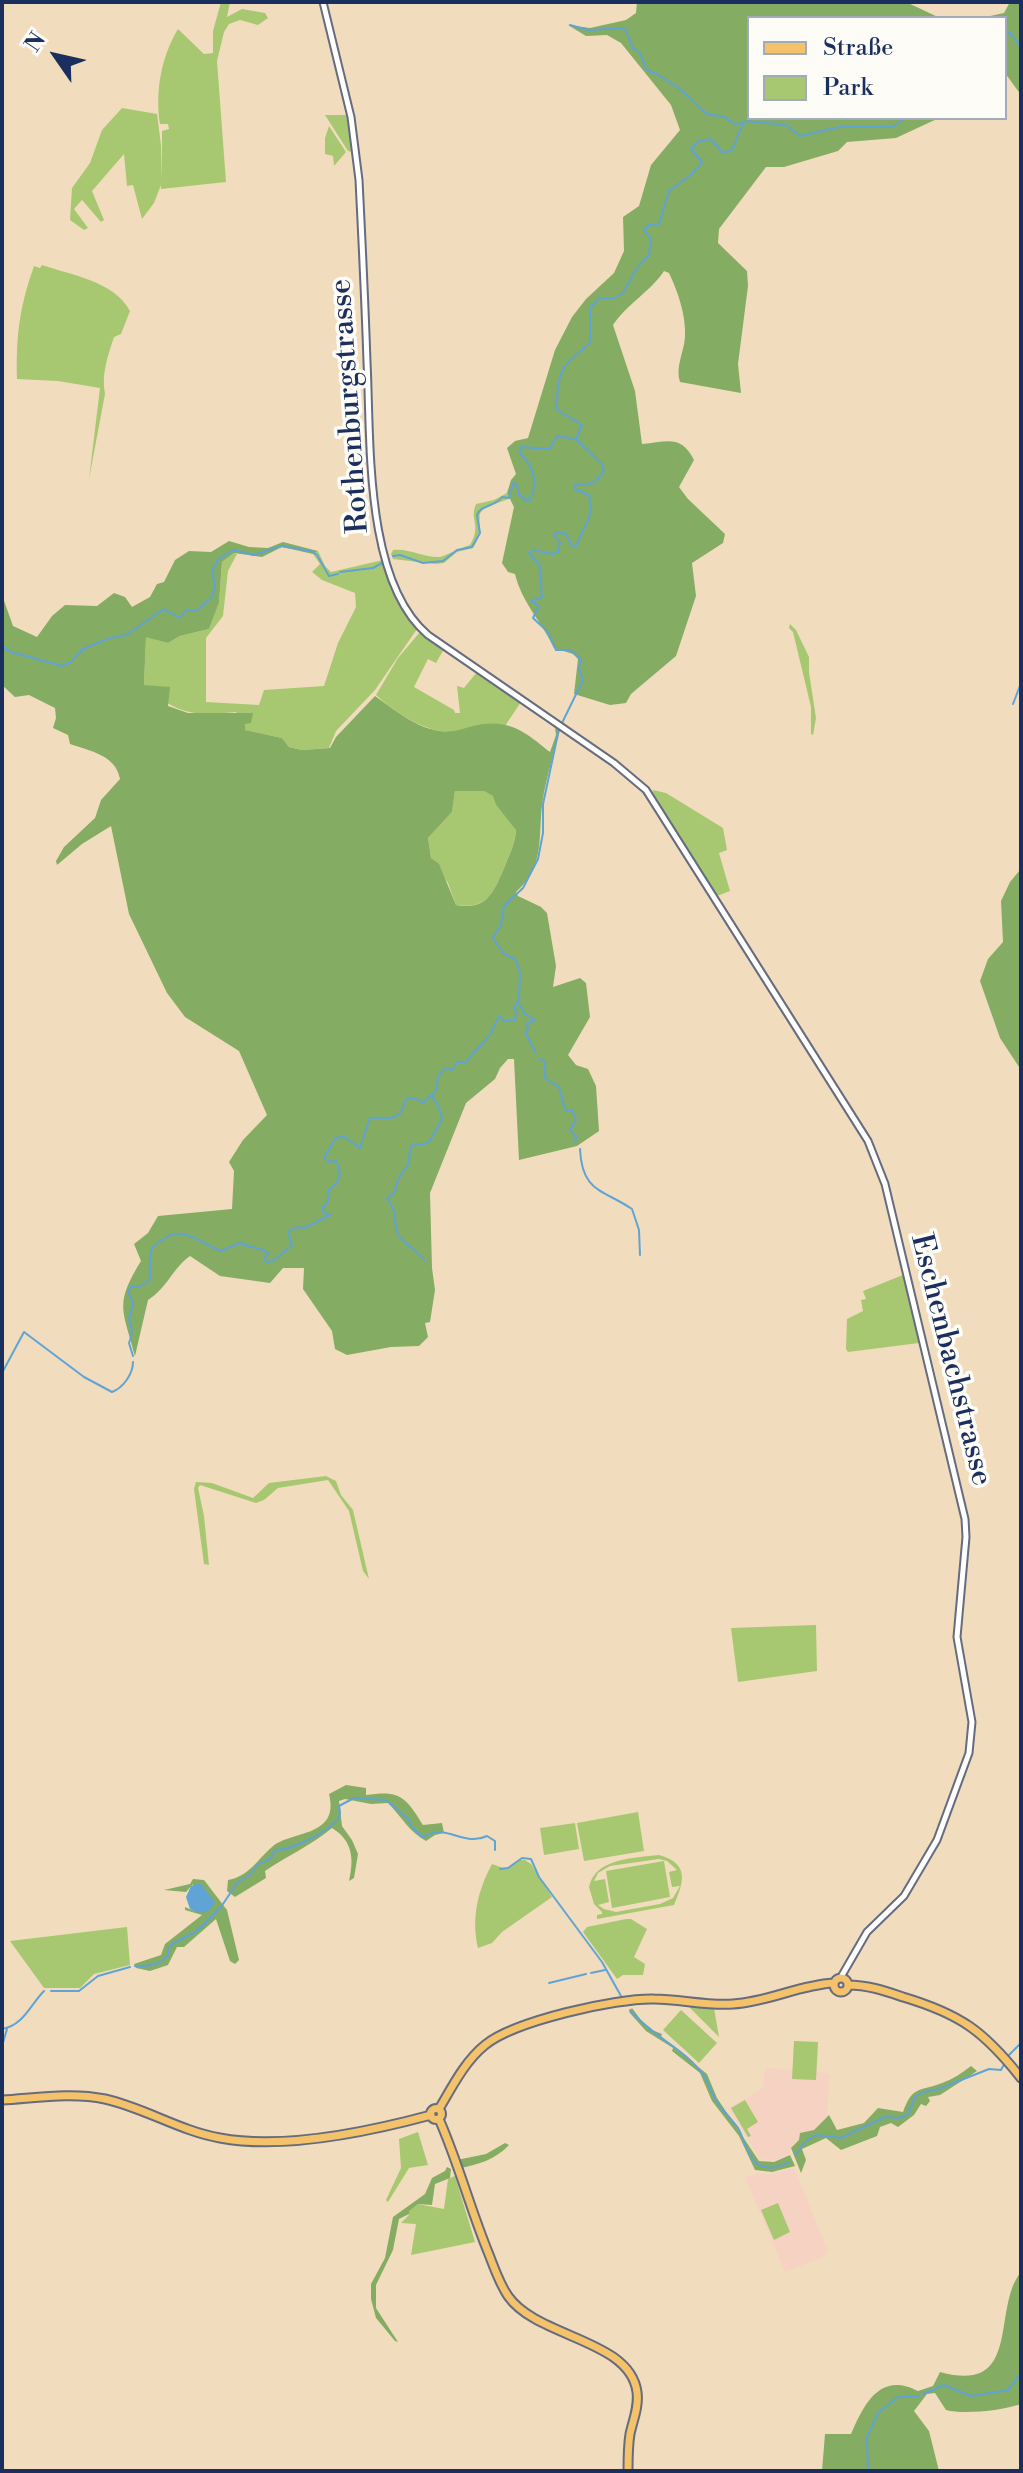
<!DOCTYPE html>
<meta charset="utf-8">
<style>
body{margin:0}
#map{position:relative;width:1023px;height:2473px;overflow:hidden;background:#f1ddbd;font-family:"Libre Bodoni",serif}
canvas{display:block}
.frame{position:absolute;inset:0;border:4px solid #1b2f5e;pointer-events:none}
.legend{position:absolute;left:747px;top:16px;width:260px;height:104px;box-sizing:border-box;background:#fdfcf7;border:2px solid #a3aaba;margin:0;padding:10px 14px;list-style:none;font-size:24px;color:#1b2f5e}
.legend li{display:flex;align-items:center;gap:16px;height:40px}
.legend b{width:40px;border:2px solid #a3aaba}
.north{position:absolute;left:16px;top:16px;width:80px;height:80px;-webkit-text-stroke:6px #fdfcf7;paint-order:stroke;rotate:304deg;font-size:22px;font-weight:700;line-height:32px;text-align:center;color:#1b2f5e}
.north::after{content:'';display:block;margin:auto;width:28px;height:36px;background:#1b2f5e;clip-path:polygon(50% 0,100% 100%,50% 72%,0 100%)}
</style>
<div id="map">
<canvas width="1023" height="2473"></canvas>
<div class="frame"></div>
<ul class="legend">
<li><b style="height:10px;background:#f4c26a"></b>Straße</li>
<li><b style="height:22px;background:#a7c871"></b>Park</li>
</ul>
<div class="north">N</div>
</div>
<script>
const c = document.querySelector('canvas').getContext('2d');
c.lineJoin = 'round';
function fill(path, color) { c.fillStyle = color; c.fill(path, 'evenodd'); }
function strokePath(path, color, width, dash) { c.strokeStyle = color; c.lineWidth = width; c.lineCap = dash ? 'butt' : 'round'; c.setLineDash(dash || []); c.stroke(path); }
function write(font, color, halo, rows, align = 'center') {
  c.font = font + ' "Libre Bodoni",serif'; c.lineWidth = 7; c.setLineDash([]); c.textBaseline = 'middle'; c.strokeStyle = halo; c.fillStyle = color; for (const [text, x, y, turn = 0] of rows) {
    c.save(); c.translate(x, y); c.rotate((+turn || 0) * Math.PI / 180); c.textAlign = isNaN(turn) ? turn : align; if (halo) c.strokeText(text, 0, 0); c.fillText(text, 0, 0); c.restore();
  }
}
fill(new Path2D(`
 M794 2041 818 2042 817 2072 830 2073 827 2116 814 2130 804 2133 791 2148 789 2155 773 2161 760 2159 728 2108 763 2088 765 2068 793 2070Z
 M794 2168 828 2251 825 2256 785 2272 745 2177 758 2173 773 2174Z`), '#f6d2c3');
fill(new Path2D(`
 M221 2H230L227 17 242 9 265 13 268 18 258 25 240 20 229 24 224 32 217 61 226 182 161 189V185L154 203 142 219 133 185 127 186 124 154 92 191 104 220 101 222 82 200 74 209 88 228 84 230 70 220 72 188 90 163 102 130 122 108 157 114 161 145 162 181V131L169 129 168 124H160C155 92 161 57 178 29L204 54 213 53V31Z
 M325 115H347L352 152 348 151Z
 M329 126 346 152 334 166 333 156 325 154V138Z
 M42 265C71 275 114 281 130 311L121 334 114 337C108 356 101 374 105 394L89 479 100 388 58 381 17 379C16 339 19 310 32 272L34 266 40 268Z
 M507 493 510 498C503 502 485 506 481 512 477 516 484 533 473 548L457 552 444 563 436 564 393 559 391 554 393 550C409 548 425 558 440 557 442 557 463 547 470 545 482 525 469 520 476 504L494 500Z
 M318 551 325 566 331 572 383 560 397 602 417 629 375 690 336 731 329 748 302 750 289 747 282 738 244 730 245 724 236 712C192 716 178 715 144 685L146 636 168 643 180 636 209 629 219 603 222 562 234 553 237 554 228 571 223 616 206 638V702L259 705 264 690 324 686 338 643 356 607 355 593 322 580 312 572 320 564 313 554Z
 M790 624 796 630 809 657V672L816 718 813 735 811 734V707L793 632 789 628Z
 M420 632 444 649 436 663 428 659 414 687 454 710 455 713H460L457 686 464 688 477 672 521 702 505 726C481 723 483 727 462 731 432 737 398 715 376 695L398 658Z
 M653 790 666 793 723 828 727 850 719 853 730 891 717 896 652 794Z
 M455 791H484L494 796 496 805 516 829C515 844 510 853 505 866 494 891 489 910 456 905L448 883 431 858 428 838 452 812Z
 M903 1275 905 1276 919 1343 848 1352 846 1349 847 1319 863 1311 861 1300 866 1299 863 1291Z
 M326 1476 336 1481 341 1495 353 1510 369 1579 363 1571 349 1511 328 1480 278 1488 264 1500 256 1503 200 1485 198 1488 204 1516 209 1565 204 1564 194 1489 196 1482 212 1483 253 1498 269 1483Z
 M816 1625 817 1671 738 1682 731 1628Z
 M638 1812 644 1851 584 1861 577 1823Z
 M575 1823 579 1849 544 1855 540 1828Z
 M659 1855C691 1864 683 1883 674 1905L597 1919V1915L602 1914V1912L594 1904 589 1887C595 1858 634 1858 659 1855ZM659 1859 667 1861 677 1870 669 1872 672 1887 680 1886 673 1898 660 1904 616 1912 604 1909 598 1905 609 1902 605 1879 594 1881 598 1873 610 1866Z
 M520 1860H525L531 1864 552 1897 502 1932 492 1943 478 1948C471 1918 478 1890 492 1864L506 1869Z
 M664 1861 670 1897 612 1908 606 1871Z
 M626 1919H631L647 1929 634 1957 645 1964 643 1975H623L617 1979 583 1932 587 1927Z
 M127 1927 130 1965 94 1974 80 1988H44L10 1941Z
 M686 2004 714 2008 719 2037Z
 M681 2010 717 2043 699 2063 663 2030Z
 M794 2041 818 2042 816 2080 792 2079Z
 M745 2100 758 2122 747 2129 751 2136 748 2137 731 2108Z
 M418 2132 428 2165 409 2168 388 2202 386 2200 401 2168 399 2139Z
 M455 2176 475 2242 411 2255 416 2224 401 2223 409 2215 408 2211 418 2204 444 2209 448 2179Z
 M778 2203 790 2232 774 2240 761 2210Z`), '#a7c871');
fill(new Path2D(`
 M637 2H906L940 18H749V118H939L896 138 847 142 838 151 784 167H766L719 229 718 243 747 271 748 286 738 364 741 393 680 382C675 367 684 352 685 337 686 315 678 292 669 273L664 271C651 291 627 304 613 325L635 391 642 444C667 442 681 434 694 460L679 487 688 499 725 534 723 543 692 563 696 596 676 656 631 694 626 703 610 705 574 694 578 659 573 654 554 648C542 622 522 603 515 574L508 572 502 563 514 507 507 493 511 480 516 474 507 448 515 441 528 438 555 350 572 317 586 299 614 273 624 251 623 217 639 206 651 165 680 130 671 105 621 43 607 35 586 36 568 25 590 28 626 20 636 13Z
 M1010 2H1021V95L1005 73V18H981L1004 13Z
 M229 541 249 547 268 548 283 542 318 551 313 554 282 547 262 557 234 553 222 562 219 603 209 629 180 636 168 643 146 637 144 685 170 687 168 706 188 713H253L251 723 245 724V730L282 738 289 747 302 750 330 748 336 737 375 696C392 708 414 726 435 730 457 735 465 726 484 724 513 720 530 736 550 752L556 735 555 728 560 730C554 753 547 775 543 798 537 834 547 864 516 892L518 896 541 907 547 913 556 966 553 987 580 978 586 983 590 1017 568 1055 576 1065 588 1069 596 1086 599 1131 577 1146 519 1160 514 1059H508L500 1068 495 1079 466 1103 430 1193 432 1268 435 1290 430 1322 425 1323 428 1337 419 1346 391 1347 347 1355 335 1349 332 1331 303 1289 304 1268H283L270 1283 220 1276 190 1256C172 1269 168 1287 148 1300L135 1356C123 1309 114 1305 141 1261L134 1244 148 1233 158 1216 232 1209 234 1171 229 1162 243 1140 267 1115 239 1051 185 1017 167 993 129 914 111 826 82 844 57 865 56 861 64 847 95 818 101 800 120 779C116 755 90 751 70 744L68 735 53 728 56 718 55 708 29 695 15 697 2 685V595L13 626 37 637 52 616 65 605 97 606 114 593 125 597 132 607 150 597 157 584 164 582 175 560 189 551 211 552ZM455 791H484L493 796 496 805 516 830C515 844 510 853 505 866 494 891 488 911 456 905L439 864 431 858 428 838 452 812Z
 M1021 851V1070L1000 1038 980 981 988 959 1003 942 1001 901 1010 882 1020 870Z
 M346 1785 366 1788V1795C400 1790 405 1796 423 1825L442 1823 444 1833 435 1835 426 1841C409 1832 401 1816 388 1803L371 1804 345 1799 339 1801 342 1826 352 1840 358 1854 354 1878 349 1881C354 1859 353 1841 332 1828 312 1845 287 1856 265 1871L266 1878 235 1897 227 1891 228 1880C248 1877 258 1859 272 1847 291 1830 340 1838 329 1794Z
 M193 1879 204 1880 227 1910 239 1960 235 1964 230 1961 216 1919 184 1947H177L168 1965 150 1971 136 1968 134 1964 161 1955 165 1944 202 1915 185 1910V1907L194 1911 193 1884 186 1892 164 1890 190 1884Z
 M632 2008 647 2028 662 2034 661 2037 707 2074 717 2098 759 2161 774 2162 790 2155 795 2166 772 2172 755 2170 739 2136 712 2101 700 2073 672 2051 673 2048 646 2031 629 2012Z
 M971 2066 977 2071 940 2095 928 2097 930 2101 926 2106 921 2104 914 2115 898 2127 891 2123 880 2127 877 2136 841 2150 826 2138 802 2149 806 2160 801 2173 791 2148 799 2140 800 2133 814 2130 829 2115 837 2130 864 2123 878 2108 903 2112C913 2085 919 2092 942 2083 953 2079 962 2073 971 2066Z
 M505 2143 509 2145C496 2159 478 2165 460 2168L457 2160 486 2154Z
 M447 2167 451 2169 450 2178 435 2184 432 2205 418 2204 409 2211V2214L399 2219 393 2250 376 2285V2308L398 2342 395 2341 376 2318 371 2299V2284L385 2258 393 2217 425 2194 432 2178 445 2171Z
 M1021 2272 1019 2301 1021 2404C1004 2410 964 2415 946 2410L935 2393 927 2394 914 2411 929 2431 939 2471H822L825 2434H851C864 2404 880 2371 918 2391L933 2386 940 2372C1023 2395 991 2308 1021 2272Z`), '#85ac63');
fill(new Path2D(`
 M200 1883 215 1902C210 1914 200 1915 190 1909L186 1897 191 1886Z`), '#60a3d5');
strokePath(new Path2D(`
 M570 25 588 30 625 28 633 48 640 53 647 70 659 75 681 90 707 114 725 117 734 124 742 123
 M1005 35 1010 33 1019 44 1021 53
 M912 118H927
 M393 556 400 555 423 563 443 561 457 550 472 547 480 533 477 515C480 505 495 507 502 497L509 498 513 483 516 484 519 494 525 500H530C539 482 533 466 520 453L521 447 550 449 557 436 574 439
 M340 572 373 568 384 562
 M2 644 8 651 62 666 71 662 83 649 110 638 126 635 164 609 180 618 185 611H196L212 597 215 586 212 570 218 560 233 550 254 555 281 546 311 551 317 555 329 576 338 574
 M1013 704 1021 683
 M562 723 583 680 579 668 581 659 570 650H556L547 631 533 618 539 606 531 601 542 597 540 566 529 553 533 550 553 554 558 552 560 542 554 536 556 532 566 534 572 546H576C583 527 595 517 589 495L575 489V485L594 483 604 471 602 464 576 439 582 425 556 409C559 369 559 369 590 343V308L599 298H614L623 293 637 268 649 255 651 239 644 230 649 225 659 224 669 191 692 174 702 162 691 149 699 141 711 139 723 153 732 150C737 142 739 126 746 121L786 125 800 136 839 127H892L906 118
 M519 1004 525 1014 535 1020 526 1024 529 1028 525 1032 536 1053
 M539 1058 545 1062V1078L559 1087 565 1110H572L576 1120 570 1129 576 1137 575 1143
 M580 1149C582 1192 602 1189 632 1209L639 1230 640 1255
 M424 1260C417 1251 406 1245 399 1236 391 1225 401 1216 387 1198L395 1192C396 1179 401 1176 407 1166 412 1158 407 1153 412 1145L425 1144 430 1141 442 1119 439 1107 431 1095
 M133 1356 129 1343C133 1333 132 1328 129 1319L133 1304 128 1291 131 1287 140 1286 149 1281C152 1271 148 1258 152 1249 153 1246 159 1242 162 1240 183 1224 201 1243 220 1251L240 1243C248 1247 262 1248 268 1253L264 1259 266 1262 273 1261 292 1245 288 1232 297 1227 304 1228 330 1215 323 1212V1207L328 1201 329 1189C341 1183 342 1171 336 1161L329 1162 324 1158 335 1139 343 1136 360 1148 370 1118H391L401 1113 406 1099 415 1098 423 1103 436 1091 438 1077 445 1068 452 1070 457 1062H466C473 1052 483 1044 490 1035 494 1028 495 1022 500 1016L504 1021H515L516 1013 514 1007 519 1001 520 972 515 959 504 954 493 938 501 925 504 906 523 888 538 859 543 833V804L559 729
 M2 1373 24 1332 84 1377 112 1392C123 1388 133 1374 133 1362
 M500 1869 508 1868 522 1858 531 1859 539 1877 602 1962 621 1996
 M135 1966C147 1967 159 1965 168 1956V1949L172 1944 197 1931 221 1907 237 1883 251 1874 258 1864 270 1859 275 1850C290 1851 328 1832 338 1819 341 1815 340 1811 339 1806L354 1798 386 1800 408 1819 412 1827 422 1837C428 1836 434 1831 441 1832 456 1834 471 1844 487 1836L495 1841V1850
 M591 1973 605 1970
 M549 1983 586 1974
 M51 1991H79L98 1976 130 1967
 M630 2010C651 2036 686 2049 704 2076 709 2083 711 2092 715 2099 721 2109 731 2118 738 2128 744 2138 746 2153 755 2162 764 2171 779 2168 789 2162
 M2 2029C23 2026 31 2004 44 1991
 M2 2046 7 2029
 M795 2155 806 2141 816 2135 841 2138 885 2117 899 2118 908 2114 915 2097 923 2092 936 2090 989 2069 1001 2070 1009 2055 1021 2043
 M923 2394 944 2385 971 2396 1008 2390 1021 2374
 M868 2471 867 2437 878 2413 898 2397 919 2396`), '#60a3d5', 2);
const minor = new Path2D(`
 M323 2 351 117 359 180C362 240 365 301 367 362 371 440 364 581 428 635L614 763 646 790 868 1141 885 1184 965 1519 966 1537 957 1637 972 1722 969 1753 937 1840 904 1896 867 1932 841 1977`);
const major = new Path2D(`
 M834 1985a7 7 0 1 1 14 0a7 7 0 1 1-14 0Z
 M848 1985C868 1985 885 1991 903 1997 960 2014 984 2031 1021 2078
 M2 2100C36 2098 72 2092 105 2099 145 2108 180 2131 220 2138 284 2150 368 2132 431 2115
 M430.5 2114a5.5 5.5 0 1 1 11 0a5.5 5.5 0 1 1-11 0Z
 M439 2109C452 2087 465 2061 485 2045 514 2021 616 1998 654 1999 680 1999 707 2006 733 2004 768 2002 799 1985 833 1983
 M439 2119C458 2162 470 2208 488 2252 494 2267 499 2283 508 2296 537 2338 630 2339 637 2392 639 2407 633 2420 630 2434 628 2446 628 2459 628 2471`);
strokePath(minor, '#666c7f', 9);
strokePath(major, '#666c7f', 11);
strokePath(minor, '#fff', 5);
strokePath(major, '#f4c26a', 7);
write('30px', '#1b2f5e', '#fdfcf7', [
 ["Rothenburgstrasse",351,406,-94],
 ["Eschenbachstrasse",950,1360,76]
]);
</script>
